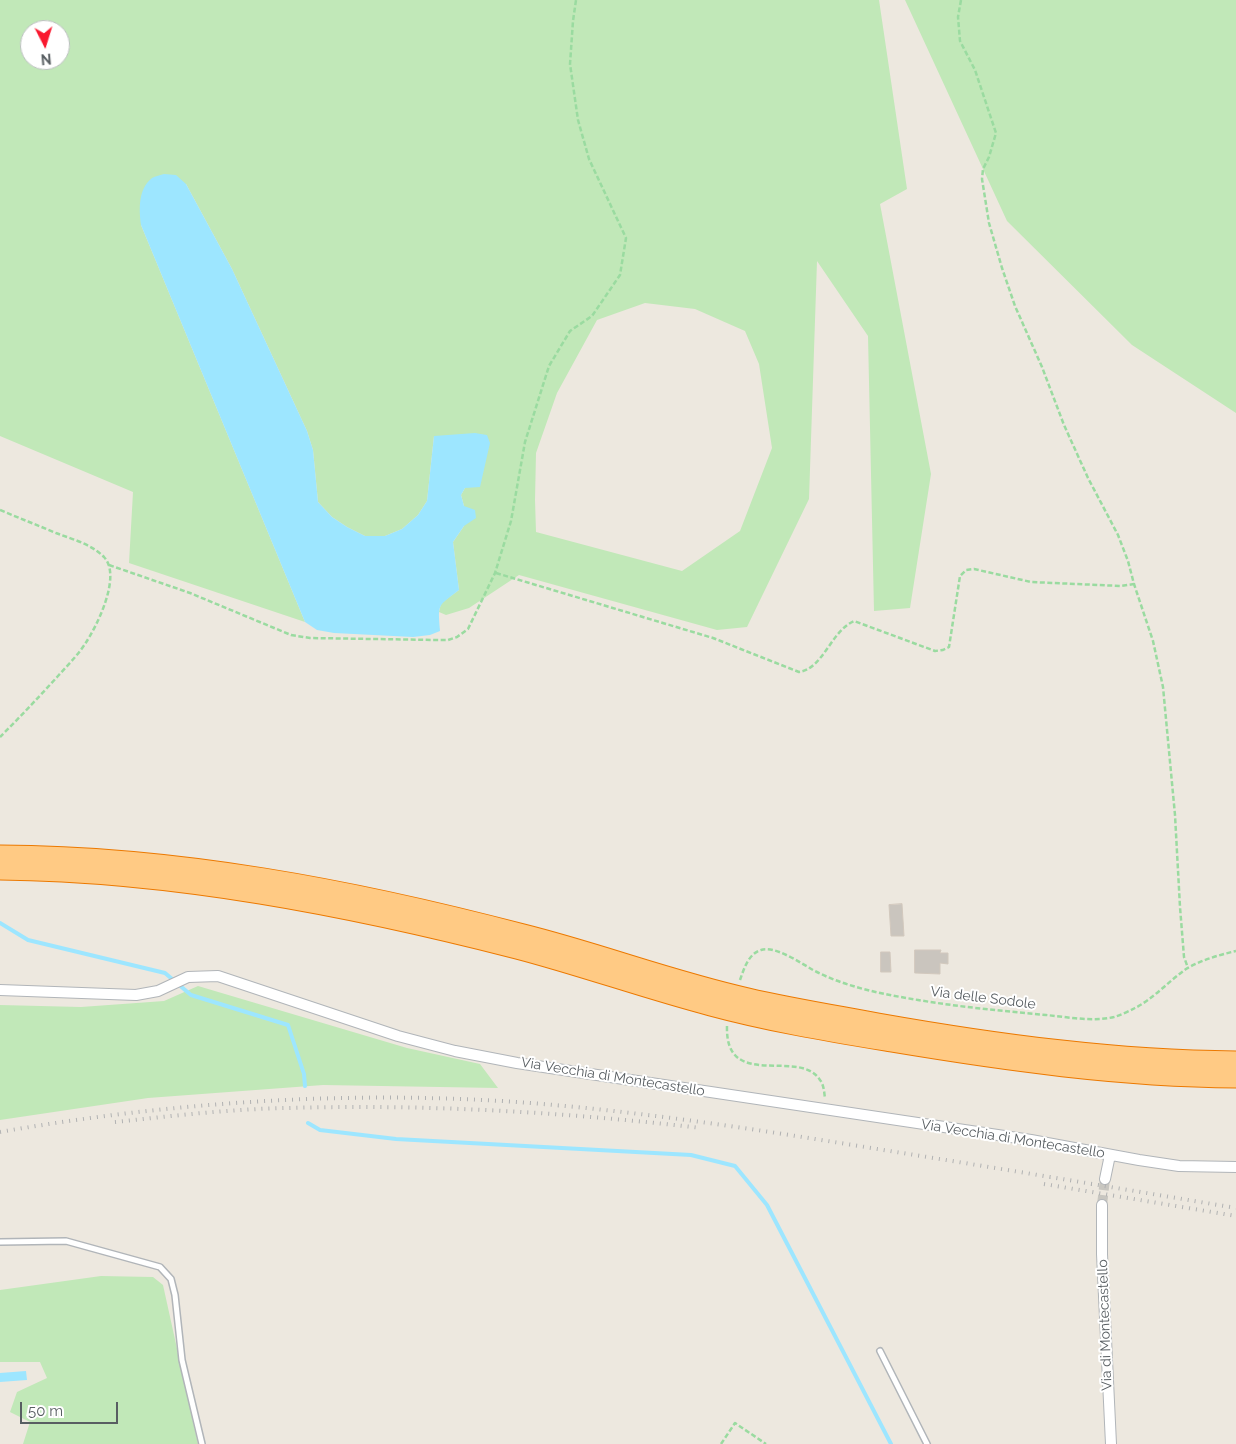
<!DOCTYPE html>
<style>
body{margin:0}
#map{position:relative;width:1236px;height:1444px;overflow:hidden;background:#ede8df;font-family:Raleway,sans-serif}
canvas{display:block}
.north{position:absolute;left:20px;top:20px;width:50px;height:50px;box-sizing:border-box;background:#fff;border:1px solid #bcbfc0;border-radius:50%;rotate:175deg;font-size:14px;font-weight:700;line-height:20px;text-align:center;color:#585e62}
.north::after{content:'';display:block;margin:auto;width:18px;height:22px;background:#f9192f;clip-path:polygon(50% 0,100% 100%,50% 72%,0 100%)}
.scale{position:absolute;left:20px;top:1402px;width:98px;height:22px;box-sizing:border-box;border:2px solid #585e62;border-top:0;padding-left:6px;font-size:15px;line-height:18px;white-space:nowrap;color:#585e62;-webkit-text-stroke:4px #fff;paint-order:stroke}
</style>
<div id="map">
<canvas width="1236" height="1444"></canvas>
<div class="north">N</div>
<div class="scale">50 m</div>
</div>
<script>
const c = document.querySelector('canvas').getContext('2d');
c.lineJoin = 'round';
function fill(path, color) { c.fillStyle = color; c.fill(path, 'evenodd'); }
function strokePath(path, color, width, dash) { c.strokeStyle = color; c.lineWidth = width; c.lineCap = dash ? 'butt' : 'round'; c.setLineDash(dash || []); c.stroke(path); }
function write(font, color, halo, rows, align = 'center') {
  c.font = font + ' Raleway,sans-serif'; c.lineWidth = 4; c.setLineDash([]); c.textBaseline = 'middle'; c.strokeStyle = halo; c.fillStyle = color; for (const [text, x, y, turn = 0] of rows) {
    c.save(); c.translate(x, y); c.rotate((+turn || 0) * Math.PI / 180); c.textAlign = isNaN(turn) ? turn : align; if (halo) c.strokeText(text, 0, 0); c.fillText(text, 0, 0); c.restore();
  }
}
fill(new Path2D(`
 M0 0H879L907 189 880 204 931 474 910 608 874 611 868 336 817 261 809 499 747 627 717 630 519 575 469 608 446 615 439 612 441 603 459 590 453 542 464 526V506L461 495 465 488 434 436 427 501 418 515 402 529 385 536H365L347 527 332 517 318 502 313 450 307 431 232 269 186 184 141 225 305 622 129 563 133 492 0 436ZM30 30H60V60H30ZM645 303 695 309 745 331 759 364 772 448 740 531 682 571 536 532 535 500 536 453 557 393 597 320Z
 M905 0H1236V413L1132 345 1007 221Z
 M198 986 407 1048 480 1064 498 1088 323 1085 148 1098 0 1120V1005L81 1007 164 1001Z
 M101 1276 153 1277 163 1285 198 1444H23L30 1422 10 1412 17 1392 47 1378 40 1362H0V1290Z`), '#c1e8b8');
fill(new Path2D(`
 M164 174 176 175 186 184 232 269 307 431 313 450 318 502 332 517 347 527 365 536H385L402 529 418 515 427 501 434 436 475 433 487 435 490 443 480 487 465 488 461 495 464 506 475 510 476 518 464 526 453 542 459 590C437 607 438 603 440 631L430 635 413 637 334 633 317 630 305 622 141 225C139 209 138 189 152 178 155 176 161 175 164 174Z
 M26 1371 27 1380 0 1382V1373Z`), '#9de6ff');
strokePath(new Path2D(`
 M0 923 28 940 165 973 191 995 288 1025 304 1074 305 1086
 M308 1123 320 1130 396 1139 691 1155 735 1166 767 1205 891 1444`), '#9de6ff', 4);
const building = new Path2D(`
 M902 904 904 936H891L889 905Z
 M915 950H941L940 953H948V964L940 963V974L915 973Z
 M881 952H890L891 972H881Z`);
fill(building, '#cac5be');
strokePath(building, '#d2c8bd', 1);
strokePath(new Path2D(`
 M1102 1205 1105 1179`), '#c8c6c0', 10, [10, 5]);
const lane = new Path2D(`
 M0 1242 66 1241 160 1267 171 1279 175 1295 182 1360 202 1444
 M880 1351 927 1444`);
const street = new Path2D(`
 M0 990 136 995 158 991 188 977 218 976 398 1036 455 1051 517 1063 1031 1140 1139 1160 1179 1166 1236 1167
 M1105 1179 1110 1155
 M1102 1205V1254L1111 1444`);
const highway = new Path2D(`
 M0 855C177 856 352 889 523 934 599 953 672 981 748 998 791 1008 835 1015 878 1023 997 1044 1116 1060 1236 1061
 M0 870C174 872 349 906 517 949 582 966 646 989 711 1006 770 1022 831 1032 891 1042 1005 1061 1120 1077 1236 1078`);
strokePath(lane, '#b1b5b9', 8);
strokePath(street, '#b1b5b9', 12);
strokePath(highway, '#ec7900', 21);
strokePath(new Path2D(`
 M961 0 958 17 960 41 975 70 996 133 989 157 983 169 982 179 989 223 1002 268 1015 306 1042 367 1064 425 1088 478 1118 535 1128 561 1134 584 1153 641 1163 687 1175 815 1180 907 1184 957 1188 968
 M0 510C19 518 37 525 56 533 72 539 91 544 104 557 122 576 97 626 85 644 77 656 67 666 58 676 39 697 20 717 0 737
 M109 565 190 593 291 635 310 638 436 640H448L457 637 468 629 495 573 511 521 525 442 549 366 570 331 592 316 620 275 626 238 589 159 578 120 570 64 573 21 576 0
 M496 573 713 638 799 672C823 669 831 631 854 621L935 651 943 650 949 647 960 576 966 570 974 569 1031 582 1121 586 1134 584
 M740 980C744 969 748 954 761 950 774 945 801 963 813 970 845 987 882 994 918 1000 960 1007 1003 1011 1046 1015 1068 1017 1092 1022 1114 1017 1121 1015 1129 1011 1135 1008 1153 999 1169 981 1186 969 1201 960 1219 955 1236 951
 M727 1026C725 1092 799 1047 820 1080 824 1085 824 1092 825 1098
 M721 1444 735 1423 766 1444`), '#9adba0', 2.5, [5, 2.5]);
strokePath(lane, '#fff', 5);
strokePath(street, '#fff', 10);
strokePath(highway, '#ffca84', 19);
strokePath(new Path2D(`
 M115 1122C172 1116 230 1109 288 1108 427 1104 563 1112 701 1128
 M0 1132C178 1101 362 1089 543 1104 661 1114 779 1133 896 1152 1009 1170 1123 1189 1236 1208
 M1044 1184 1236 1216`), '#b0b1b2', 4, [1, 6]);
write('14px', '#585e62', '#fff', [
 ["Via delle Sodole",983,998,7],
 ["Via Vecchia di Montecastello",613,1077,9],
 ["Via Vecchia di Montecastello",1013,1139,9],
 ["Via di Montecastello",1105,1325,-92]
]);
</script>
